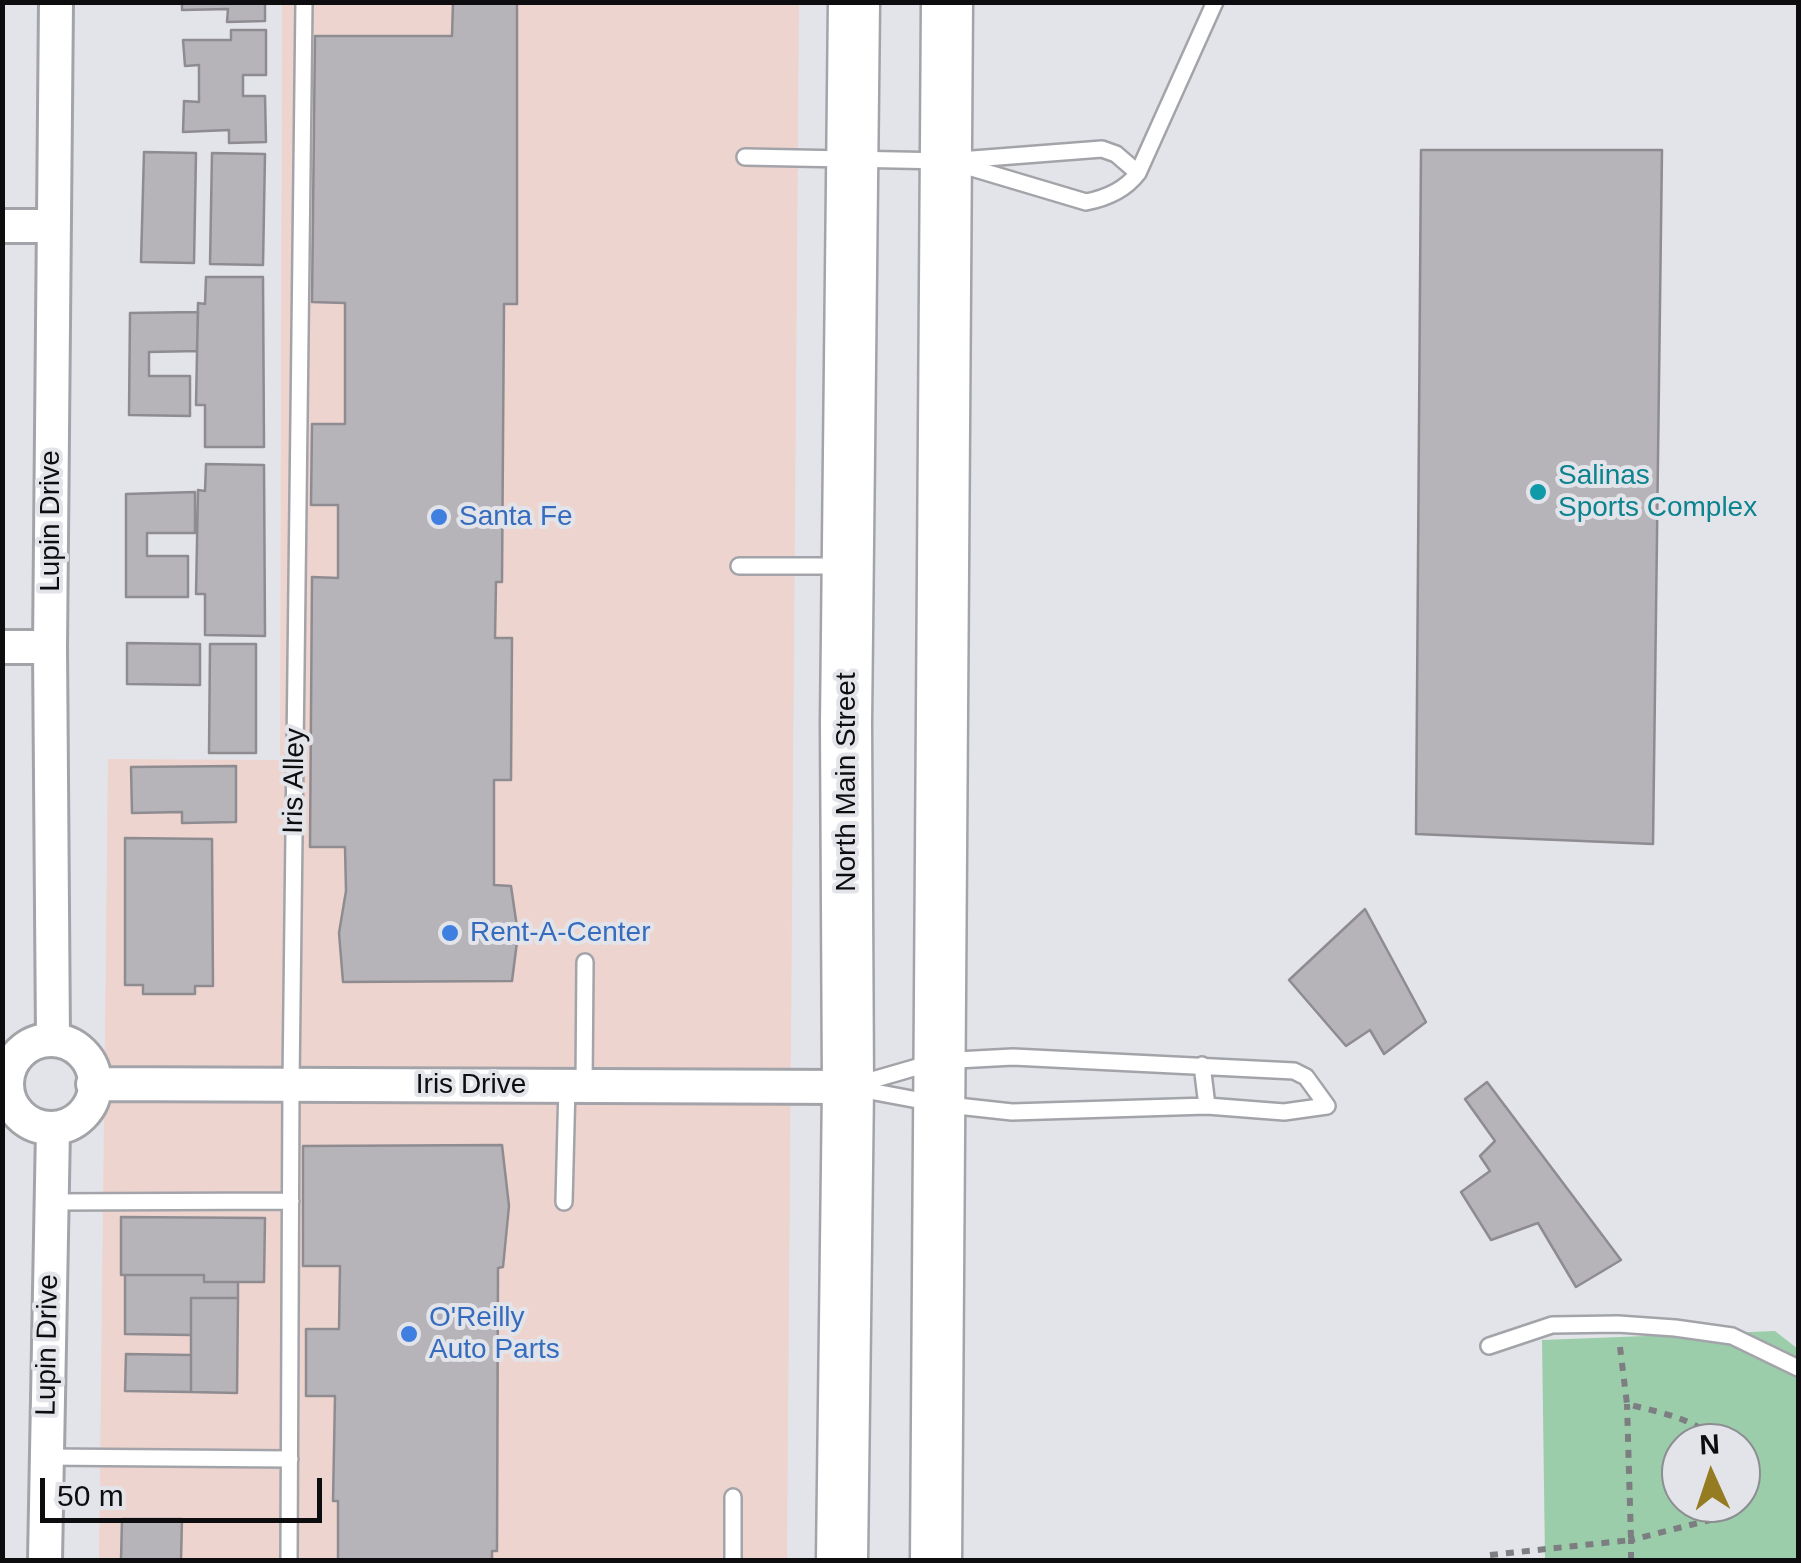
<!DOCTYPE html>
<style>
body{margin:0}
#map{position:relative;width:1801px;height:1563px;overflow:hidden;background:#e3e4e9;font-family:Helvetica,sans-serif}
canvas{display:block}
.frame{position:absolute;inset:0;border:5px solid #0d0d0f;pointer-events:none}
.north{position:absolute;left:1661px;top:1423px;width:100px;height:100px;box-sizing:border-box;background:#e3e4e9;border:2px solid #8d8e92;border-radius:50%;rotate:357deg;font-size:28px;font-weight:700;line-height:40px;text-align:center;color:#0d0d0f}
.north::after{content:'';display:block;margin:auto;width:35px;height:45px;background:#957b22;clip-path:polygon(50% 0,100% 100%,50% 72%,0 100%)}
.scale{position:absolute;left:40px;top:1478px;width:282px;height:45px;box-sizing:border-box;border:5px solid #0d0d0f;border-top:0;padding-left:12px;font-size:30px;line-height:35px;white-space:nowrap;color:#0d0d0f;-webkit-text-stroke:8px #e3e4e9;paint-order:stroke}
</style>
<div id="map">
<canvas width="1801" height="1563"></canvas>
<div class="frame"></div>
<div class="north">N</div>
<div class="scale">50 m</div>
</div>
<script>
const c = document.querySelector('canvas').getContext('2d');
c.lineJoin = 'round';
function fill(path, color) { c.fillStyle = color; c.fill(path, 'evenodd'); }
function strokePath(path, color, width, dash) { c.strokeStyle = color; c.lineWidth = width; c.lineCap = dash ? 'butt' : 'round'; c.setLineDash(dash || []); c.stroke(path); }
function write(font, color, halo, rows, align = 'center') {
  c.font = font + ' Helvetica,sans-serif'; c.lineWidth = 8; c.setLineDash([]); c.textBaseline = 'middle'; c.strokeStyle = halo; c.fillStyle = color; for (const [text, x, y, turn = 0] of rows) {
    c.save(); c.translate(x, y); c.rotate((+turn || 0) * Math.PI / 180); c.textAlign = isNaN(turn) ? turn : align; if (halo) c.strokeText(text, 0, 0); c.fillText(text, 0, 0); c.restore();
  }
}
fill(new Path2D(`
 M282 3H799L787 1560H99L108 759 280 760Z`), '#eed4ce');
fill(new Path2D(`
 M1775 1331 1798 1349V1560H1545L1542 1340ZM1681 1443H1741V1503H1681Z`), '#9ccdab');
const building = new Path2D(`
 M182 2H265V21L227 22 228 9 182 10Z
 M453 2H517V304H504L502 582H496L495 638H512L511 780H494V885L511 886 518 934 512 981 343 982 339 933 346 891 345 847H310L312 577 338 578V505H311L312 424H345V303L312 302 315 36H452Z
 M231 30H266V75H243V96H265L266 142 229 143V130L183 132 184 101 199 102V65L185 66 183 40H231Z
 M1421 150H1662L1653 844 1416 834Z
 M144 152 196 153 194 263 141 262Z
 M212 153 265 154 263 265 210 264Z
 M206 277H263L264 447H205V405H196L198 303 205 304Z
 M198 312 197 351 149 352V376H190V416L129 415 130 313Z
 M206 464 264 465 265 636 205 635V594H196L198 490 205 491Z
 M195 492V533H147V556H188V597H126V494Z
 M127 643 200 644V685L127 684Z
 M210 644H256V753H209Z
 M236 766V822L182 823V812L132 813 131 767Z
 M125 838 212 839 213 986H195V994H143V985H125Z
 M1365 909 1426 1022 1384 1054 1370 1030 1346 1046 1289 980Z
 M1487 1082 1621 1260 1576 1287 1538 1223 1491 1240 1461 1192 1490 1171 1480 1156 1495 1141 1465 1099Z
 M502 1145 509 1206 503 1267 498 1268 497 1551H492V1560H338V1501H333L335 1396H306V1329H339L340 1266H303V1146Z
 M121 1217 265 1218 264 1282H204V1275H121Z
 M125 1275H204V1282H238V1298H191V1335L125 1334Z
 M191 1298H238L237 1393 191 1392Z
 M126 1354 191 1355V1392L125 1391Z
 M122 1519H182L181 1560H121Z`);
fill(building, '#b6b4b9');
strokePath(building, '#8e8c91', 2.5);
const service = new Path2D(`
 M745 157 947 161 1102 149 1116 154 1138 173
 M955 163 1086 202C1107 198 1125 190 1138 173L1215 2
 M739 566H840
 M1013 1057 1294 1071 1306 1077 1327 1106 1284 1112 1207 1106 1012 1112 939 1104 848 1087 938 1061Z
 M1202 1065 1207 1106
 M584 1086 585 962
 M52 1202 291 1201
 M564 1202 567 1085
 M1489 1346 1552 1325 1618 1324 1675 1328 1732 1336 1798 1368
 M46 1457 290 1459
 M289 1560 291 1083 304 2
 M733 1560V1497`);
const minor = new Path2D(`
 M2 226H53
 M2 647H50
 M53 1039 50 647 56 2
 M7 1084a44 44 0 1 1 88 0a44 44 0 1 1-88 0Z
 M93 1084 848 1087
 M45 1560 53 1129`);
const primary = new Path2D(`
 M842 1560 848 1087 846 723 854 2
 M936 1560 947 2`);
strokePath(service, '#a3a4a9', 20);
strokePath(minor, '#a3a4a9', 38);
strokePath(primary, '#a3a4a9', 55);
strokePath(new Path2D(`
 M1620 1347 1627 1404C1657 1412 1697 1418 1718 1443
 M1490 1555 1631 1540 1627 1404
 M1631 1560V1540L1710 1520 1721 1513 1726 1503`), '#7d7e81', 6, [8, 8]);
strokePath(service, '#fff', 15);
strokePath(minor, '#fff', 32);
strokePath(primary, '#fff', 50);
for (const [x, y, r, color] of [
 [1538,492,10,"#0f9aa8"],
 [439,517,10,"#3f7fe0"],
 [450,933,10,"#3f7fe0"],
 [409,1334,10,"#3f7fe0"]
]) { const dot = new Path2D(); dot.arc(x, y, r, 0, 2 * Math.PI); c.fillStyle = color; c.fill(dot); strokePath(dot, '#e3e4e9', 4); }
write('28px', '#0d838f', '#e3e4e9', [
 ["Salinas",1558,476],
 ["Sports Complex",1558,508]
], 'left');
write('28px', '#366cbe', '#e3e4e9', [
 ["Santa Fe",459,517],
 ["Rent-A-Center",470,933],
 ["O'Reilly",429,1318],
 ["Auto Parts",429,1350]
], 'left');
write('28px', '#0d0d0f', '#e3e4e9', [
 ["Lupin Drive",51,521,-90],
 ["Iris Alley",295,781,-89],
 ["North Main Street",847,782,-90],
 ["Iris Drive",471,1085],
 ["Lupin Drive",48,1345,-89]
]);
</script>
